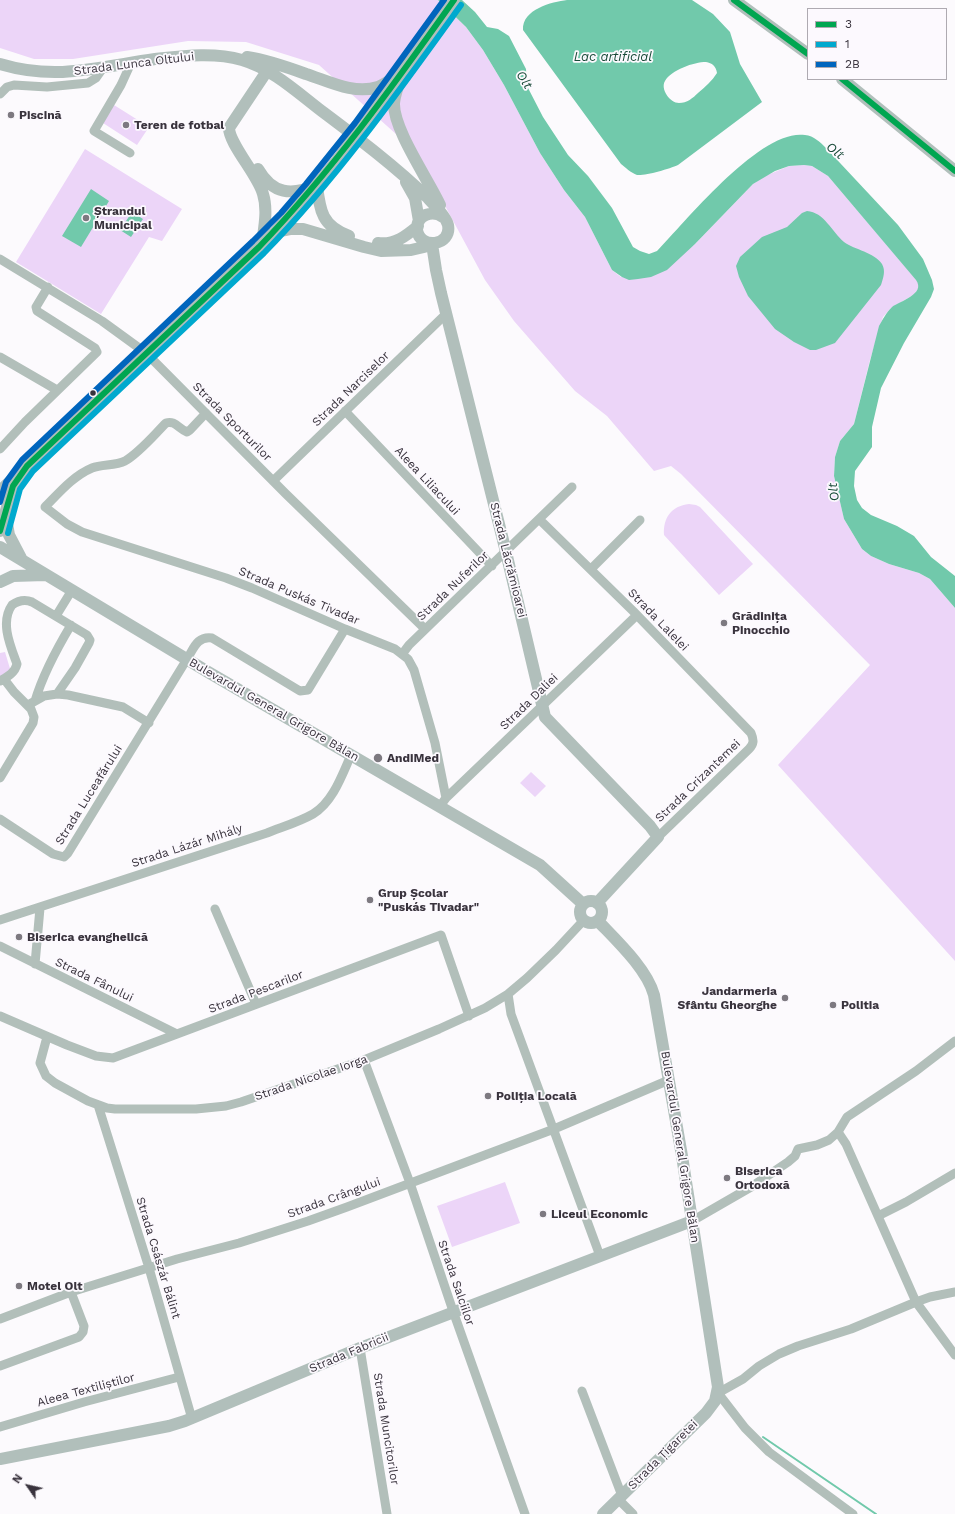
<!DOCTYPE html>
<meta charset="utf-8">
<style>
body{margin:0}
#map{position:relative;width:955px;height:1514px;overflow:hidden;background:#fcfafd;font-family:"Work Sans",sans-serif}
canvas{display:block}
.legend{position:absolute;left:807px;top:8px;width:140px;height:72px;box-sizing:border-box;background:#fcf9fe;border:1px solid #aeaab1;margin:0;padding:5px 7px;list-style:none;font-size:12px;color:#39333d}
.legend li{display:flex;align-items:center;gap:8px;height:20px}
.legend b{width:20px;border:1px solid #aeaab1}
.north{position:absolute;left:8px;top:1466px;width:40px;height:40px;-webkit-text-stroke:3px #fcf9fe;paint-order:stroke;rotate:304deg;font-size:11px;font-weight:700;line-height:16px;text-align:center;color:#39333d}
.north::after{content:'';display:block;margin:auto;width:14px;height:18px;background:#39333d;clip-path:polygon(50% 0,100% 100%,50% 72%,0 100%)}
</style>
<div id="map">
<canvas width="955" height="1514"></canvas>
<ul class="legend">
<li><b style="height:5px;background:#00a651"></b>3</li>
<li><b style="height:5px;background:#00a9ce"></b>1</li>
<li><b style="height:5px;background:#0065bd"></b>2B</li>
</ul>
<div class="north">N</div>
</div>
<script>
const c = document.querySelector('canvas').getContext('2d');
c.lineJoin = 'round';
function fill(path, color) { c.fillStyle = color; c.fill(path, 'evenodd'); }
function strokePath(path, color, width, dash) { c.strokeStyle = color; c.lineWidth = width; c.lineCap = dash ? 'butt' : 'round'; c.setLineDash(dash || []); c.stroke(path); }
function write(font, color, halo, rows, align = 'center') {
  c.font = font + ' "Work Sans",sans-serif'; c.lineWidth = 3.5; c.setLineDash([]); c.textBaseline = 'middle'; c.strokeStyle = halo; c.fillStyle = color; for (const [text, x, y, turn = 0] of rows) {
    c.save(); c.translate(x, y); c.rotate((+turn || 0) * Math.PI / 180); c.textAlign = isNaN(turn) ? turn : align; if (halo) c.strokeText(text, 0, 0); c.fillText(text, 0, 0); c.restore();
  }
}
fill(new Path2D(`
 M0 0H438L466 27 483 50 504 85 540 153 564 190 585 217 612 270 621 277 680 256 695 244 753 184 765 176 789 166 804 165 812 166 828 176 919 283V287L915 294 891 308 883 317 870 360 854 424 840 441 835 457 834 476 844 519 862 549 871 556 889 564 919 573 930 579 955 608V961L778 765 870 665 681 474 671 466 654 471 607 416 575 391 514 321 485 280 416 152 319 65 246 42 188 41 73 59H34L0 48Z
 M114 105 149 127 137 145 103 123Z
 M85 149 182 209 162 241 149 237 101 314 16 262Z
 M689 504 696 505 700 507 753 564 719 595 664 535C663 518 671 506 689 504Z
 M5 652 11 672 0 678V653Z
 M531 772 546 786 535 797 520 783Z
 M505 1182 520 1223 452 1247 437 1206Z`), '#ecd5f8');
fill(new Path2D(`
 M438 0H462L475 12 487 27 498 29 509 36 526 69 527 86 543 117 568 155 588 176 612 208 633 247 640 251 649 254 657 251C686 221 761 128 805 135 814 136 820 142 826 148L898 225 923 259 932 280 934 289 931 297 904 343 881 388 872 427V447L855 471 854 486 857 500 862 508 871 515 897 526 914 536 931 557 955 576V608L930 579 919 573 889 564 871 556 862 549 844 519 834 476 835 457 840 441 854 424 879 326C883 319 886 313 892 307 900 301 926 294 916 280L828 176 812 166 804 165 789 166 775 171 753 184 695 244 667 270 651 277 638 279 629 280 622 277 612 270 585 217 564 190 540 153 504 85 483 50 466 27Z
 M567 0H692L713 14 730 32 740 64 762 102 678 165C669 169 645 176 637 175 631 173 625 167 621 164L523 30C522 9 552 2 567 0ZM706 62C712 63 716 66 717 73 712 81 705 87 698 93 693 98 687 103 679 103 670 103 660 89 665 81 671 70 694 62 706 62Z
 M91 189 109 201 81 247 62 236Z
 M807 211C824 212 832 232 844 242 855 250 874 252 882 264 886 271 883 278 881 285L835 343 816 350H810L794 342 775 329 748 296 739 277 736 266 740 257 762 237 787 227 802 213Z
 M132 212 143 219 131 237 120 230Z`), '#71c9ab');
strokePath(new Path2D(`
 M763 1437 876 1514`), '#71c9ab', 2);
strokePath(new Path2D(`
 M0 94 7 87 14 85 47 87 88 83 96 78 103 68
 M130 153 94 131 121 85 131 63
 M0 259 102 321 146 353 286 494 425 629
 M0 357 57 390
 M345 411 492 566
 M206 413 190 430 187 432C179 429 175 420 166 423 153 436 140 452 125 461 115 466 102 464 92 468 73 476 59 493 45 507L67 524 82 532 226 578 252 588 345 629 395 649 408 659 414 670 435 743 446 798
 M0 449 25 422 97 352 95 348 37 311 36 307 48 287
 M273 481 446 314
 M540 520 633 611 751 733C754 740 754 744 749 749L658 837
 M591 569 640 520
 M56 616 72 590
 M403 653 409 645 572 487
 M0 681C7 677 15 673 17 664 10 645 0 622 12 605 19 600 25 599 32 602L87 635 90 640 89 643 75 668 57 694
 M35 701C43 674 56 650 71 625
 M28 705 44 696 57 694 68 695 123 707 149 723
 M0 778 33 723 34 717 31 709 14 692 4 679
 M443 802 446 798 637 615
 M0 819 53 854 64 857 68 853 187 659C194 648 197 636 212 638L300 691 308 690 345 629
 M215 909 256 1004
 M0 920 267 833C282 827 299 822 313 814 333 802 342 775 351 755
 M0 946 177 1034
 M35 964 40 908
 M508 994 511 1014 600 1256
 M0 1016 67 1045 96 1056 113 1058 441 935 469 1016
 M47 1037 40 1063 46 1076 55 1083 88 1101 107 1108 115 1109H196L226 1106 241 1102 364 1060 439 1029 485 1008 508 994 527 978 556 950 583 921
 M364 1060 410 1183 453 1311 525 1514
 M98 1105 149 1268 192 1419
 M838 1132 846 1144 916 1302 955 1355
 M878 1216 906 1202 955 1173
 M692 1221 751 1187 788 1162 795 1156 798 1149 817 1145 829 1140 838 1132 847 1117 916 1071 955 1041
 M0 1319 71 1292 177 1259 239 1243 308 1221 347 1207 554 1129 669 1080
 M360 1348 387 1514
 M0 1366 79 1337 83 1332 84 1326 71 1292
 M582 1391 622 1496
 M0 1427 84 1402 179 1377
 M618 1499 633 1514
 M853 1514 769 1452 745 1428 718 1393 743 1379 759 1366 779 1354 798 1346 851 1329 916 1302 930 1297 955 1292`), '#b2bfba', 9);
strokePath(new Path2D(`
 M734 0 808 54
 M247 57C267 60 287 67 306 74 328 81 354 95 378 87 388 83 396 76 404 70
 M0 64C56 81 99 67 155 59 183 56 214 52 242 60 273 69 298 93 323 112 359 139 395 166 428 198 434 205 446 216 448 225 452 246 420 250 417 230 416 214 433 210 443 217
 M404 70C400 81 395 92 394 103 393 129 428 179 440 205
 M842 79 955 171
 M366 122 454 0
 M258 169C273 195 291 195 317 186
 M406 182 415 198 419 221
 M317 186C320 211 322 226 349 236
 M275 232 290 229H303L364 247 381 251 411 250 424 247 430 243
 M378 243C395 245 406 236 418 226
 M262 244C264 228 268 210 263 194 258 175 229 144 229 128L267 71
 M432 244 436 270 441 293 506 552 545 717 650 826 658 837 597 903
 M0 491 16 476
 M6 518 9 535 21 558
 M0 531 13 486 27 466 275 232 305 199 338 159
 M0 547 208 672 540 865 583 904
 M0 582 13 576 45 575
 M580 912a11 11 0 1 1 22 0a11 11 0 1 1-22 0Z
 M598 921C617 941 647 969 654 995L682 1156 718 1387 715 1401 706 1413 603 1514
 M0 1459 169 1426 185 1421 360 1348 692 1221`), '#b1bfbb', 12);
strokePath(new Path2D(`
 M338 159 366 122`), '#b1bfbb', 12);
strokePath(new Path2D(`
 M734 0 808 54
 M842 79 955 171
 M0 531 13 486 27 466 259 247C332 171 393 86 454 0`), '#00a651', 6);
strokePath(new Path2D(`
 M8 533 20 489 33 471 264 253C338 177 399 91 461 5`), '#00a9ce', 6);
strokePath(new Path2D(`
 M0 502 6 482 22 460 253 241 281 213 306 184 355 123 444 0`), '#0065bd', 6);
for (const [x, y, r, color] of [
 [11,115,4,"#7d7980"],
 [126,125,4,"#7d7980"],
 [86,218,4,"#7d7980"],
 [93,393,3.5,"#39333d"],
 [724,623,4,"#7d7980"],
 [378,758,5,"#7d7980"],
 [370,900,4,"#7d7980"],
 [19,937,4,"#7d7980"],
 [785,998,4,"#7d7980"],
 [833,1005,4,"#7d7980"],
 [488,1096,4,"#7d7980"],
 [727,1178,4,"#7d7980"],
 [543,1214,4,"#7d7980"],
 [19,1286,4,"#7d7980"]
]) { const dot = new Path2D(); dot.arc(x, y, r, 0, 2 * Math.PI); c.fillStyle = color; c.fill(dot); strokePath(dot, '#fcf9fe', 1.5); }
write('12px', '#39333d', '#fcf9fe', [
 ["Strada Lunca Oltului",134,64,-7],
 ["Strada Narciselor",351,389,-44],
 ["Strada Sporturilor",232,422,45],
 ["Aleea Liliacului",427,481,47],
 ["Strada Lăcrămioarei",508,560,76],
 ["Strada Nuferilor",453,586,-44],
 ["Strada Puskás Tivadar",299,596,23],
 ["Strada Lalelei",658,620,46],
 ["Strada Daliei",529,702,-44],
 ["Bulevardul General Grigore Bălan",274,710,30],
 ["Strada Crizantemei",698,781,-44],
 ["Strada Luceafărului",89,795,-58],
 ["Strada Lázár Mihály",187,846,-18],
 ["Strada Fânului",94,980,26],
 ["Strada Pescarilor",256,992,-21],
 ["Strada Nicolae Iorga",311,1078,-19],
 ["Bulevardul General Grigore Bălan",680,1147,81],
 ["Strada Crângului",334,1198,-20],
 ["Strada Császár Bálint",158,1258,73],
 ["Strada Salciilor",456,1283,71],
 ["Strada Fabricii",349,1353,-23],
 ["Aleea Textiliștilor",86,1390,-15],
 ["Strada Muncitorilor",386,1429,81],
 ["Strada Țigaretei",663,1455,-45]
]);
write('bold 12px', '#39333d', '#fcf9fe', [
 ["Piscină",19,115],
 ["Teren de fotbal",134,125],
 ["Ștrandul",94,211],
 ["Municipal",94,225],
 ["Grădinița",732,616],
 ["Pinocchio",732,630],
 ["AndiMed",387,758],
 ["Grup Școlar",378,893],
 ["\"Puskás Tivadar\"",378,907],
 ["Biserica evanghelică",27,937],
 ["Jandarmeria",777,991,"right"],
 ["Sfântu Gheorghe",777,1005,"right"],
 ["Politia",841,1005],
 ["Poliția Locală",496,1096],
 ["Biserica",735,1171],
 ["Ortodoxă",735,1185],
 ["Liceul Economic",551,1214],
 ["Motel Olt",27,1286]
], 'left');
write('italic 13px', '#194b38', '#fcf9fe', [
 ["Lac artificial",613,57],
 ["Olt",524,80,57],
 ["Olt",835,151,38],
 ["Olt",834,492,-97]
]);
</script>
